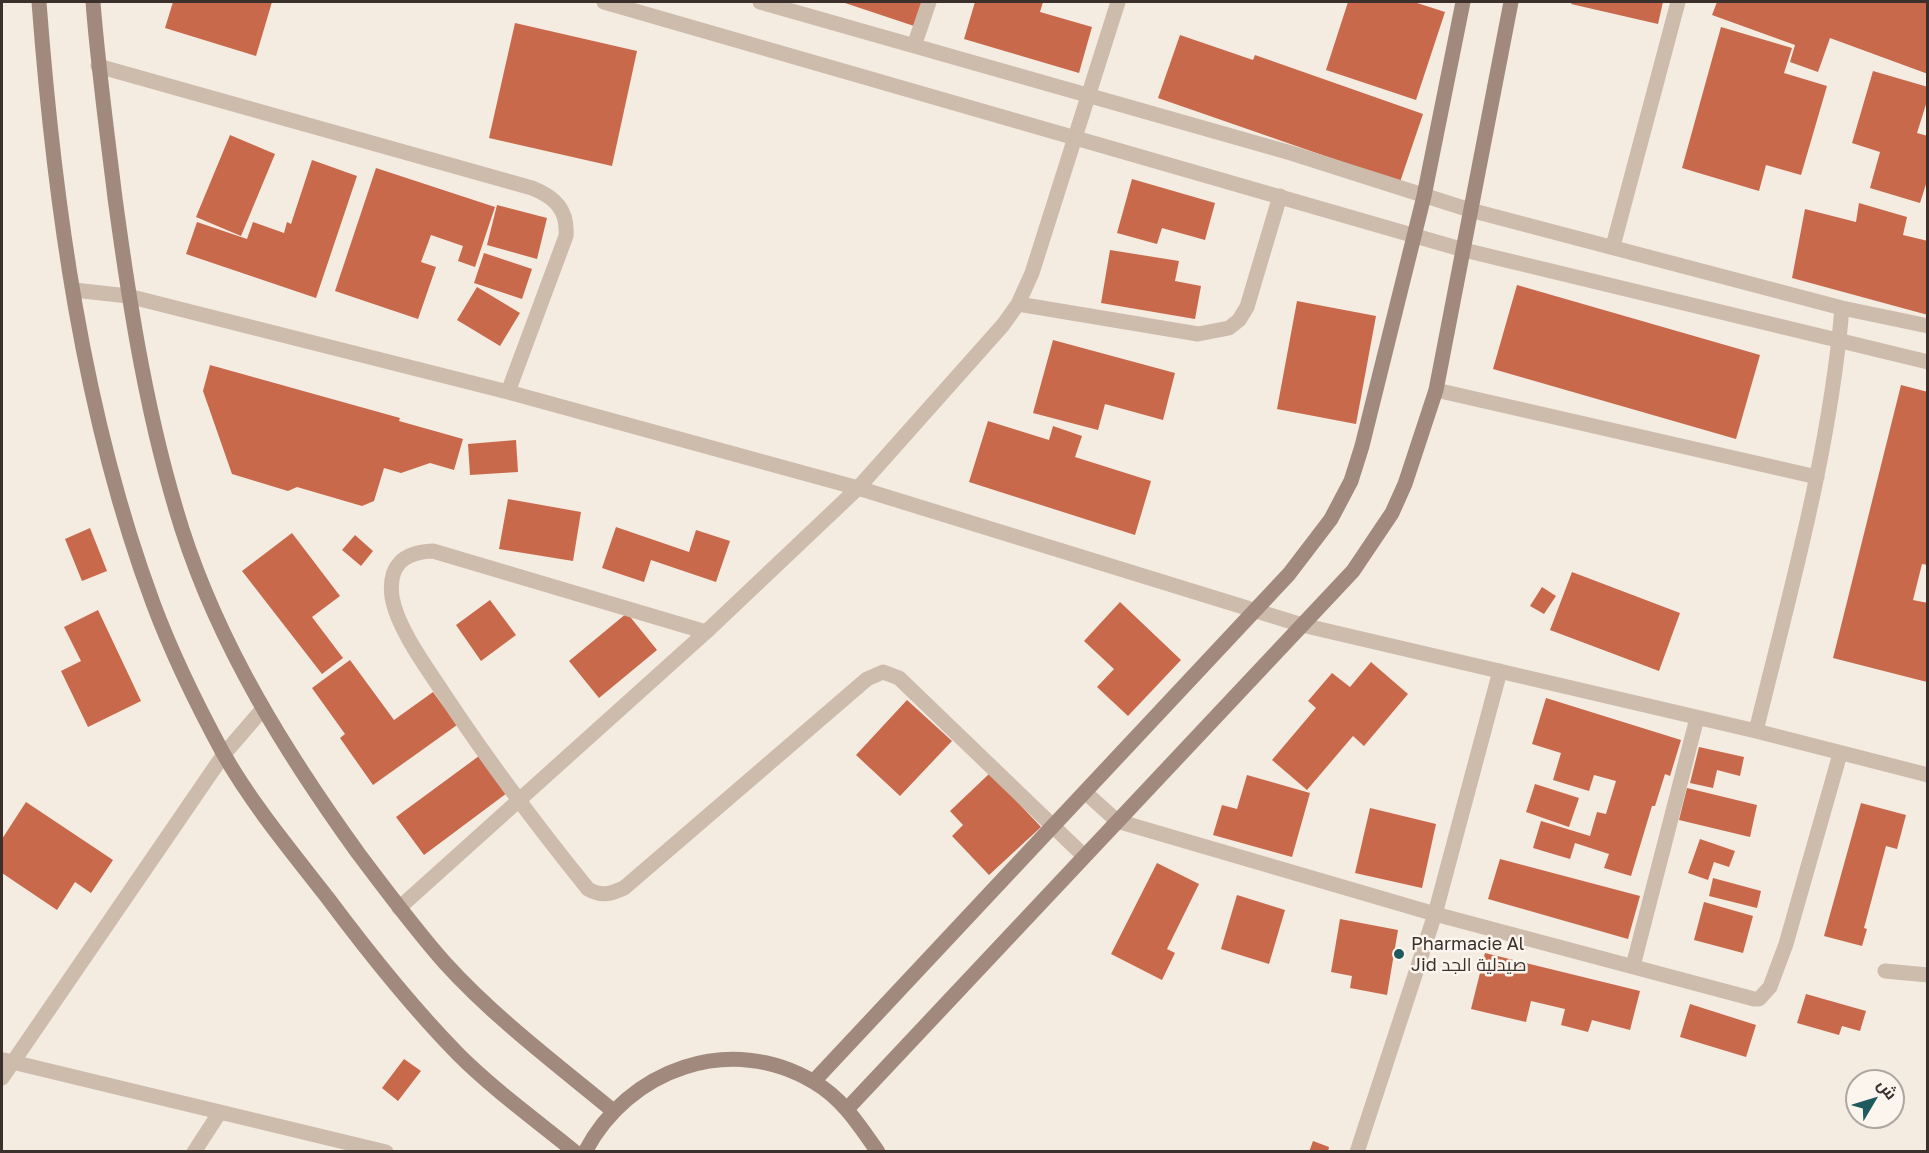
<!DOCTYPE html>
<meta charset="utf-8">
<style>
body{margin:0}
#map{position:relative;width:1929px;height:1153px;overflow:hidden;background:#f4ebe1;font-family:"Golos Text",Cairo,sans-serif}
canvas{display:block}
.frame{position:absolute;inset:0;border:3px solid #3b302b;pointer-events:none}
.north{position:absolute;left:1845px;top:1069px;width:60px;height:60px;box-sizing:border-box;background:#fbf5ee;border:2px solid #aea6a0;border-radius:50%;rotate:52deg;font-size:16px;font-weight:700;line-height:24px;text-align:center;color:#3b302b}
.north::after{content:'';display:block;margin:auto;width:21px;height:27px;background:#1f5a5e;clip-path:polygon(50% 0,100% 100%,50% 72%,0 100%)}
</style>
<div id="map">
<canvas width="1929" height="1153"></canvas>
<div class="frame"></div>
<div class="north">ش</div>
</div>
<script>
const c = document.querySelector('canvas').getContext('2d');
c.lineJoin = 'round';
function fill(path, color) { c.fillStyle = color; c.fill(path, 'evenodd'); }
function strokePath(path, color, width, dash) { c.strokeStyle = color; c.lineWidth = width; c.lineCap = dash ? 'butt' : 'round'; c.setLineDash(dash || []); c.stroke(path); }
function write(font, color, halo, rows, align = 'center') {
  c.font = font + ' "Golos Text",Cairo,sans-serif'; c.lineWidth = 5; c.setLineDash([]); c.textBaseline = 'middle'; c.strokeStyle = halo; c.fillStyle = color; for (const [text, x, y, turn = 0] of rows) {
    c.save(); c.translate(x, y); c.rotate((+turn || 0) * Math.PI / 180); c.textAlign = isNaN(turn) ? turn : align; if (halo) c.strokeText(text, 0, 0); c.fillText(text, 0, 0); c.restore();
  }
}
fill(new Path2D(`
 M173 2H272L256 56 165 28Z
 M842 2H927L917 27Z
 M975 2H1043L1040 12 1092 27 1079 73 964 39Z
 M1348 2H1414L1445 12 1416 100 1326 70Z
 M1572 2H1663L1658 24 1571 4Z
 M1717 2H1928V74L1830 38 1818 72 1790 62 1795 45 1712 15Z
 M515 23 637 51 612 166 489 138Z
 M1721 27 1792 48 1784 73 1827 86 1801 175 1766 165 1759 191 1682 168Z
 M1180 35 1253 60 1255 55 1423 114 1400 182 1158 98Z
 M1873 71 1928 87V98L1917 133 1928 136V178L1920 203 1870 188 1880 152 1852 143Z
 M230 135 275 154 241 236 196 217Z
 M312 160 357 176 316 298 186 254 197 222 247 239 253 222 284 233 287 222 291 224Z
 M376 168 495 207 475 267 458 261 463 246 431 235 421 262 436 267 418 319 335 291Z
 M1132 179 1215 203 1205 240 1162 228 1157 244 1117 233Z
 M1859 203 1907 217 1903 235 1928 241V315L1792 278 1805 209 1856 222Z
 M497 205 547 218 537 259 487 245Z
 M1110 250 1179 261 1175 281 1201 286 1195 319 1101 303Z
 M484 253 532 269 522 299 474 283Z
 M1517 285 1760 355 1736 439 1493 369Z
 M477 287 520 313 500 346 457 320Z
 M1297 301 1376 316 1356 424 1277 409Z
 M1053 340 1175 373 1163 420 1105 404 1098 430 1033 413Z
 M210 365 400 418 399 421 463 439 454 470 430 463 401 473 384 468 374 501 362 506 297 487 288 491 232 474 203 391Z
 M1901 385 1928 392V565L1922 564 1913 600 1928 603 1927 682 1833 658Z
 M988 421 1049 440 1053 426 1082 436 1075 457 1151 481 1135 535 969 482Z
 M516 440 518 472 470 475 468 444Z
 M508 499 581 512 573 561 499 549Z
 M616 527 689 552 696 530 730 541 716 582 651 560 644 582 602 568Z
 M90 528 107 571 82 581 65 539Z
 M292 533 340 596 312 617 343 658 322 674 242 571Z
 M355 535 373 551 361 566 342 550Z
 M1572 572 1680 613 1659 671 1550 630Z
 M1542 587 1556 596 1544 614 1530 606Z
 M490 600 516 635 481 661 456 625Z
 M1120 602 1181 660 1128 716 1097 687 1114 669 1084 641Z
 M98 610 141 701 88 727 61 671 81 661 64 627Z
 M627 613 657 650 599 698 569 661Z
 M350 660 394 720 433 692 457 725 373 785 340 738 345 734 312 688Z
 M1371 662 1408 694 1364 746 1353 736 1307 790 1272 760 1316 708 1308 701 1332 673 1350 687Z
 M1546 698 1681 740 1670 776 1665 774 1655 806H1652L1631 876 1604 868 1609 854 1575 843 1570 859 1533 848 1541 821 1590 836 1597 812 1606 814 1616 781 1594 775 1589 791 1553 780 1561 753 1532 744Z
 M907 700 952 741 900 796 856 755Z
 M1699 747 1744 757 1740 776 1717 770 1713 788 1690 783Z
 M479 756 507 793 424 855 396 817Z
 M990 773 1041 827 989 875 952 836 963 825 950 811Z
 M1247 775 1310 793 1292 857 1213 835 1222 805 1237 809Z
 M1535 784 1579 798 1569 827 1526 812Z
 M1687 788 1757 805 1750 837 1679 820Z
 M26 802 113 860 91 893 75 882 57 910 2 873V839Z
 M1861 803 1906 815 1897 849 1886 846 1864 928 1867 929 1862 946 1824 936Z
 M1370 808 1436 824 1422 888 1355 873Z
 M1700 839 1735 851 1729 867 1714 862 1708 880 1688 873Z
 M1500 859 1640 896 1628 939 1488 899Z
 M1157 863 1199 884 1167 949 1175 953 1162 980 1111 954Z
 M1713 878 1761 891 1757 908 1709 896Z
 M1237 895 1285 910 1269 964 1221 949Z
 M1704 902 1753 916 1743 953 1694 940Z
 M1340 919 1398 930 1387 995 1350 988 1352 976 1331 972Z
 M1485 953 1640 991 1630 1030 1592 1020 1588 1032 1561 1025 1565 1009 1531 1001 1526 1022 1471 1009Z
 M1806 994 1866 1011 1860 1031 1842 1026 1839 1035 1797 1023Z
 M1690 1004 1756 1025 1746 1057 1680 1037Z
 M404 1059 421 1071 398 1101 382 1088Z
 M1313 1141 1329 1147 1328 1152H1309Z`), '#c8694b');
strokePath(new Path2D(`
 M1885 971 1928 975`), '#cdbbac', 15);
strokePath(new Path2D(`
 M604 2 1464 250 1928 362
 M760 2 1291 153 1470 210 1842 308 1928 326
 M914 46 929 2
 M98 66 532 188C555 197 568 210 566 236L508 392
 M1613 246 1678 2
 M74 290 128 296 508 392 858 488 1302 625 1756 731 1928 775
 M1018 304 1198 334 1229 328 1239 320 1247 307 1280 196
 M1436 390 1817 477
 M706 632 858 488 1003 325 1018 304 1032 273 1118 2
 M1756 731C1790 592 1830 451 1842 308
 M1086 793 1117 821 1435 914 1754 999H1759L1770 987 1786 944 1840 754
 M399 908 706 632 433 551C403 552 388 566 392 597 397 628 427 668 444 694 489 762 537 826 588 889 602 897 610 894 624 888L867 679 883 672 899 678 1083 855
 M1633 966 1697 718
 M4 1060 386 1152
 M2 1078 224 754 262 710
 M194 1152 220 1112
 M1357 1152 1435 914 1500 671`), '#cdbbac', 15);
strokePath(new Path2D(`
 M39 2C54 201 83 415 153 603 172 654 197 705 223 753 252 804 291 851 327 897 368 952 410 1005 458 1054 494 1090 536 1120 575 1152
 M93 2C98 67 107 132 115 198 130 309 148 422 182 529 220 647 286 753 358 853 386 890 414 928 445 963 495 1018 555 1063 612 1110
 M814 1081 1289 574 1331 519 1351 481 1362 446 1424 196 1463 2
 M848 1108 1353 571 1392 513 1405 484 1436 390 1511 2
 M585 1152C628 1069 731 1032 814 1082 843 1099 859 1125 878 1152`), '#a18a7d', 15);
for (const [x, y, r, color] of [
 [1399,954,6,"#1f5a5e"]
]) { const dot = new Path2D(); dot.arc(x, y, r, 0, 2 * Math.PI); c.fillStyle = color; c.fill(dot); strokePath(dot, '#fbf5ee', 2); }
write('18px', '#3b302b', '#fbf5ee', [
 ["Pharmacie Al",1411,944],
 ["Jid صيدلية الجد",1411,965]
], 'left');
</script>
